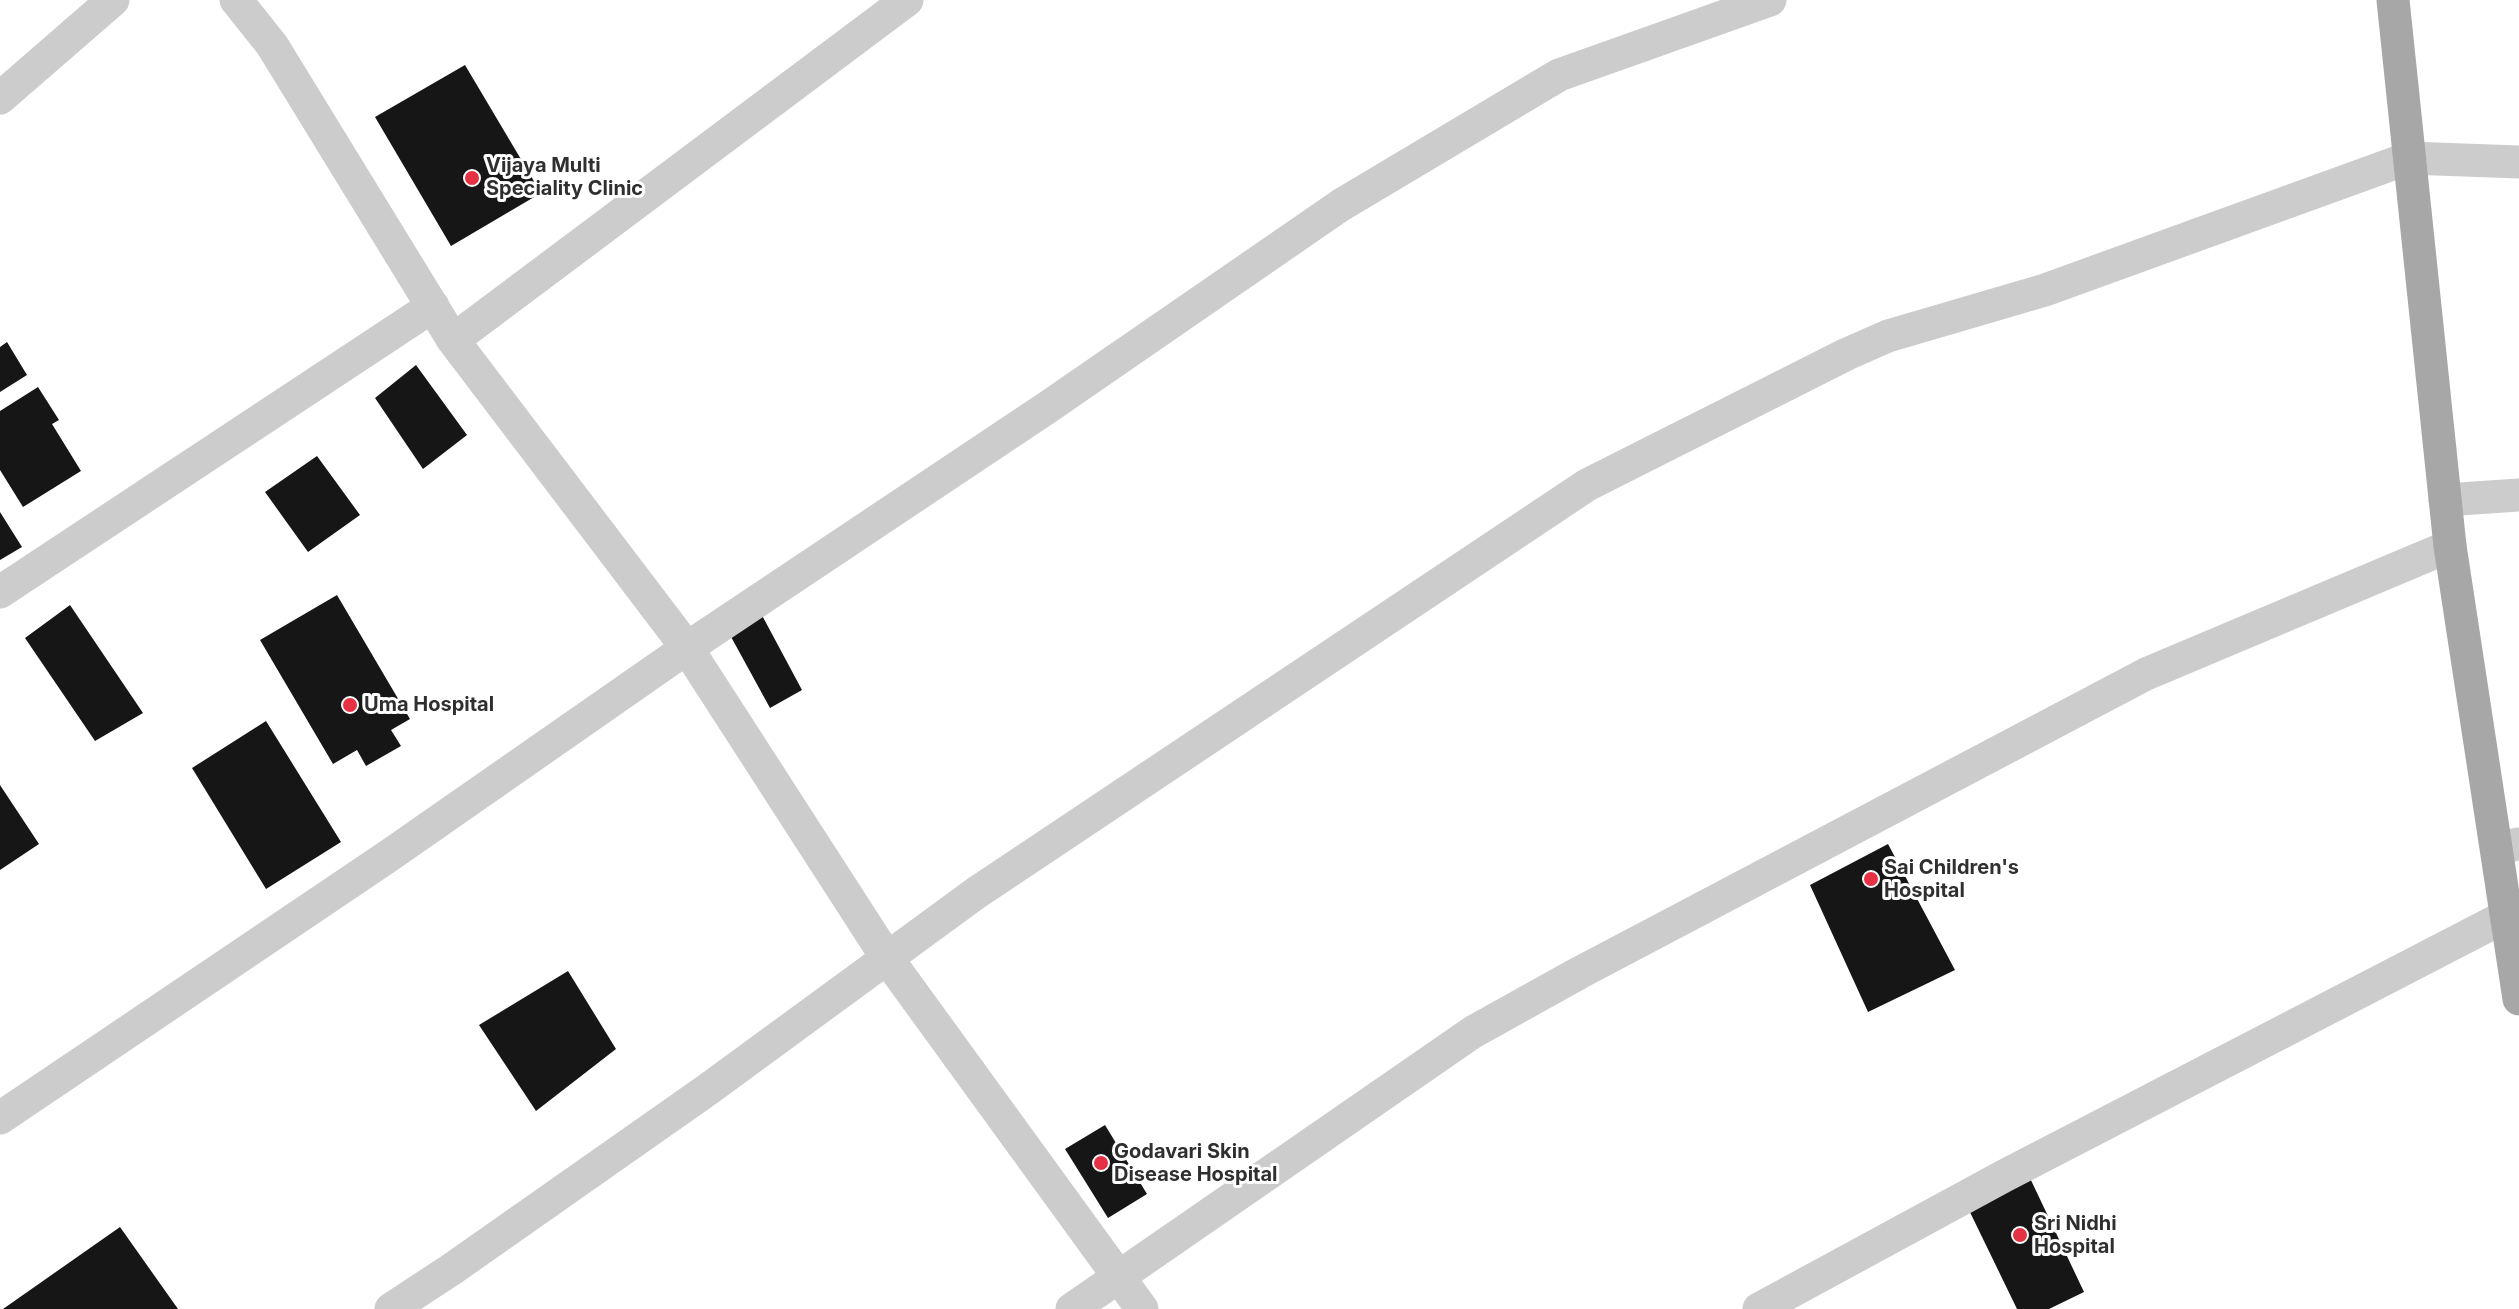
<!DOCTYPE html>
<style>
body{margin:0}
canvas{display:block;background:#fff}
</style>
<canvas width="2519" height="1309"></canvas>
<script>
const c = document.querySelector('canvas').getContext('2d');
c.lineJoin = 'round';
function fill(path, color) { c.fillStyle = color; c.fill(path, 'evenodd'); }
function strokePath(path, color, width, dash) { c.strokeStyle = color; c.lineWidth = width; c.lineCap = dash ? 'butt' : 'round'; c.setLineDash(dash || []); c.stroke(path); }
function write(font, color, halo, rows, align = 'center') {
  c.font = font + ' Inter,sans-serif'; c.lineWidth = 6; c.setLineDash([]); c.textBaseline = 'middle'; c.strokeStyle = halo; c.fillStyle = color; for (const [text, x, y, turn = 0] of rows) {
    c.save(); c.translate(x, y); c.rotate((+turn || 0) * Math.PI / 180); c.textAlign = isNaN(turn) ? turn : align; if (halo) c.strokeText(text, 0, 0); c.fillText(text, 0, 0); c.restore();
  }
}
fill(new Path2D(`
 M465 65 541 193 451 246 375 117Z
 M7 342 27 375 0 392V347Z
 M416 365 467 435 423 469 375 398Z
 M38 387 59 420 52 424 81 471 23 507 0 470V411Z
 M317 456 360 515 308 552 265 492Z
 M0 512 22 547 0 560Z
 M337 595 410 719 391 730 401 746 366 766 357 750 333 764 260 640Z
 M70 605 143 713 95 741 25 638Z
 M757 606 802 690 770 708 724 624Z
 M266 721 341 842 266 889 192 768Z
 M0 785 39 844 0 870Z
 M1888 844 1955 970 1868 1012 1810 885Z
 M568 971 616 1049 536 1111 479 1025Z
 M1105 1125 1147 1194 1108 1218 1065 1149Z
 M2029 1176 2084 1292 2049 1309H2017L1967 1206Z
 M120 1227 178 1309H3Z`), '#161616');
strokePath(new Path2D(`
 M236 0 272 45 453 340 687 648 887 958 1142 1309
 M0 98 113 0
 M453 340 907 0
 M2445 500 2519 495
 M0 592 433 306
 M2498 848 2519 844
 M0 1118 387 857 687 648 1048 407 1341 205 1559 75 1770 0
 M391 1309 452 1269 707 1090 976 893 1587 485 1847 354 1888 336 2045 290 2409 158 2519 162
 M1072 1309 1473 1032 1579 973 2146 674 2450 546
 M1759 1309 2004 1176 2508 915`), '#ccc', 33);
strokePath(new Path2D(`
 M2393 0 2450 546 2519 999`), '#a7a7a7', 33);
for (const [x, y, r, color] of [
 [472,178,8,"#e63144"],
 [350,705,8,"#e63144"],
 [1871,879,8,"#e63144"],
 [1101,1163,8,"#e63144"],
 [2020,1235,8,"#e63144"]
]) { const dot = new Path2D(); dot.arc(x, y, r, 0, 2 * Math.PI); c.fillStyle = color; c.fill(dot); strokePath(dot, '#fff', 2); }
write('bold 20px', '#2f2f2f', '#fff', [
 ["Vijaya Multi",486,166],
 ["Speciality Clinic",486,189],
 ["Uma Hospital",364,705],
 ["Sai Children's",1884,868],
 ["Hospital",1884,891],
 ["Godavari Skin",1114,1152],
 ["Disease Hospital",1114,1175],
 ["Sri Nidhi",2034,1224],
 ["Hospital",2034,1247]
], 'left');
</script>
